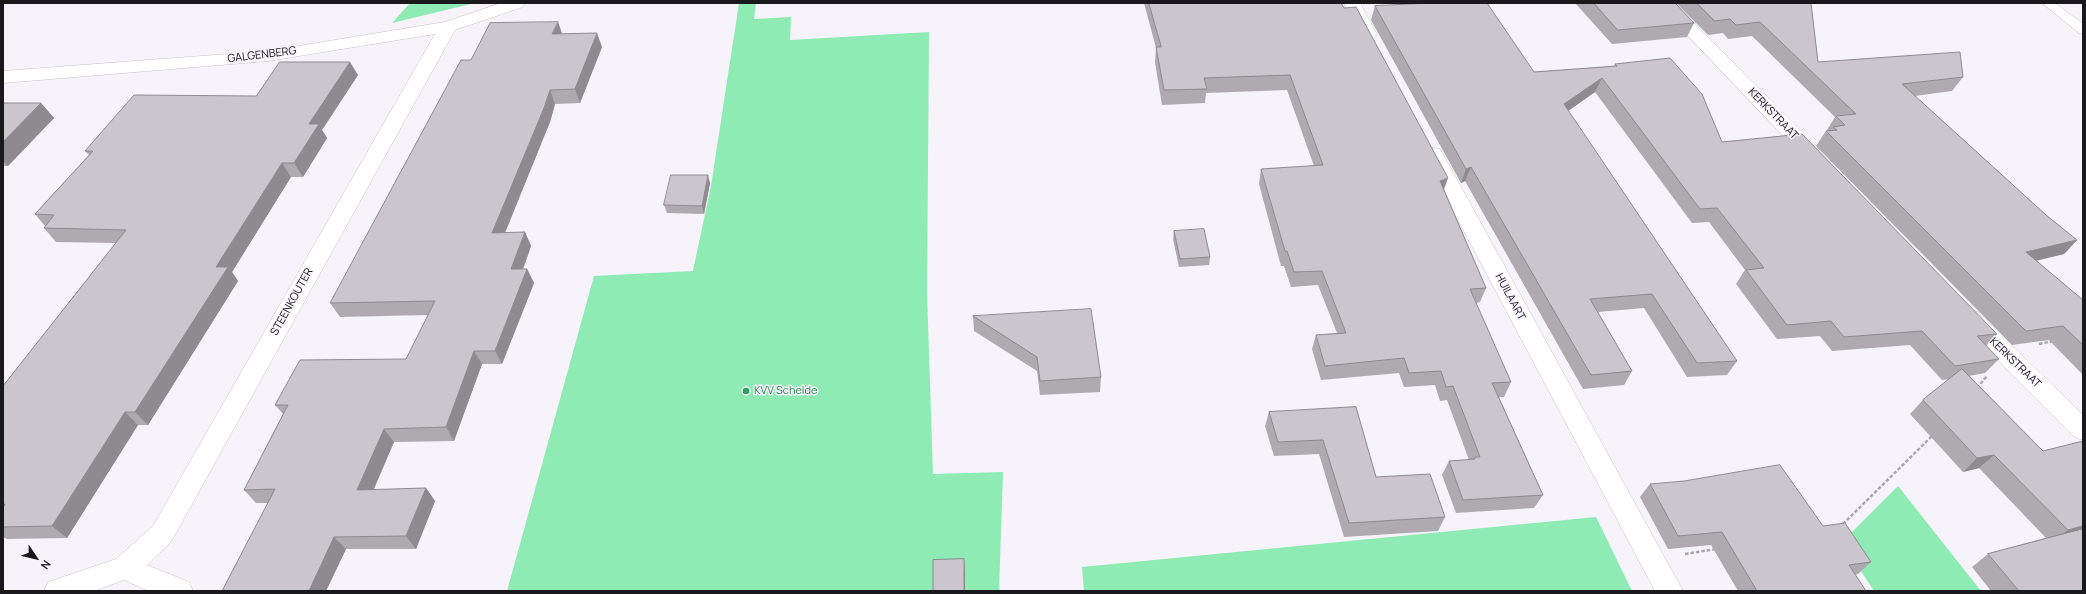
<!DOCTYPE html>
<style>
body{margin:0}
#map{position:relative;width:2086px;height:594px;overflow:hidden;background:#f6f3fb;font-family:Manrope,sans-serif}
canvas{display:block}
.frame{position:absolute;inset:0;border:4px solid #19181b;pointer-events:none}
.north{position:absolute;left:16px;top:538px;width:40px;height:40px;-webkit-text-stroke:3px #f6f3fb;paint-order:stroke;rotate:125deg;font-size:11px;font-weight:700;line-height:16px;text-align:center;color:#19181b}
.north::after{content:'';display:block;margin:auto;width:14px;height:18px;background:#19181b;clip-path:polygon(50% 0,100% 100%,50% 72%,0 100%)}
</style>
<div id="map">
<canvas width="2086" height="594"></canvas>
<div class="frame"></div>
<div class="north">N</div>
</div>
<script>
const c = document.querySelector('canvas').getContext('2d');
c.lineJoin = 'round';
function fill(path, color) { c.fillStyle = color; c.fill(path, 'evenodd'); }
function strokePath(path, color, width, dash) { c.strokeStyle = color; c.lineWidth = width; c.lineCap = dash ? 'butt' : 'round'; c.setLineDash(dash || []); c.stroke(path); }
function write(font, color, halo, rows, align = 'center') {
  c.font = font + ' Manrope,sans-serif'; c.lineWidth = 3; c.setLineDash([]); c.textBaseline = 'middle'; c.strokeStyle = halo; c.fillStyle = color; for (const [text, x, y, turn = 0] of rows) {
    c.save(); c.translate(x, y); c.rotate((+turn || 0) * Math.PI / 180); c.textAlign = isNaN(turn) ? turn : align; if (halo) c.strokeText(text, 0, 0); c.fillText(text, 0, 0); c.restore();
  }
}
fill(new Path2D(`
 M410 3H475L392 23Z
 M739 3H756L754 19 791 17 790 40 929 32 927 293 933 474 1003 472 999 591H507L594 276 693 271 711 186Z
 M1898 486 1981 591H1874L1842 542Z
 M1596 517 1632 591H1084L1082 567Z`), '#8debb3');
const service = new Path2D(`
 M2042 3H2055L2083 24V34L2079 33Z`);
const minor = new Path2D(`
 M501 3H525L523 7 455 30 171 542 147 565 189 582 193 591H149L124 580 94 591H44L48 582 116 559 153 526 435 34 268 61 3 83V71L268 51 445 22Z
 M1344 3H1360L1377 34 1374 38 1368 39 1362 38Z
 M1657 3H1674L1820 150 1823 155 1820 160 1813 161 1806 160Z
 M1433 148 1440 149 1443 154 1683 591H1655L1423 154 1426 149Z
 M1970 310 1978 312 2083 415V440L2074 437 1962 324 1959 318 1962 312Z`);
strokePath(service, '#c5c2ca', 1);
strokePath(minor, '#c5c2ca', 1);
strokePath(new Path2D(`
 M2039 344 2053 341
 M1977 388 1987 376
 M1843 524 1933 435
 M1685 554 1716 549`), '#a9a7ad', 2.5, [3.5, 2]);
fill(service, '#fff');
fill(minor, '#fff');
fill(new Path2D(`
 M1144 3H1341L1444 189 1486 288 1480 302 1476 303 1511 382 1504 397H1499L1543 495 1534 508 1456 513 1442 475 1449 461 1469 460 1447 400 1440 401 1435 385 1404 387 1399 373 1321 380 1312 349 1316 335 1337 333 1318 285 1291 287 1284 266H1281L1259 184 1261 169 1314 166 1287 90 1206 93 1205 103 1162 105 1155 62 1156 48Z
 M1575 3H1675L1694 23 1687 37 1612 44Z
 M1676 3H1811L1818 62 1963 77 1952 91 1915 96 2046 215 2077 240 2064 254 2036 261 2083 300V375L2049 340 2012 345 1816 146 1826 131H1827V130L1835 117 1752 36 1728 39 1723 33 1708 35Z
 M1375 6 1534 72 1614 66 1615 64 1722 142 1997 334 1986 346 1999 359 1985 373 1969 376 2043 451 2083 441V591H1991L1972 567 1988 554 2046 538 1979 468 1963 472 1910 414 1923 400 1949 379 1942 380 1910 345 1832 351 1820 336 1777 339 1736 284 1745 270 1709 222 1692 223 1595 92 1568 111 1737 361 1727 375 1687 377 1644 308 1598 312 1632 371 1624 385 1583 389 1465 181 1461 183 1371 20Z
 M562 34 602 47 580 103 555 104 550 122 505 233 525 232 531 246 523 269H527L534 283 502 364H482L454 441 394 442 373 490 426 488 435 501 416 549H346L326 591H222L268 503H256L244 490 283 414 275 405 406 359 428 315 340 317 330 303Z
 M358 75 322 130 327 138 303 177H291L232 272 238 281 148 425H138L67 538 7 539 3 537V386L116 243 56 242 44 228 45 226 35 214 89 155 85 151 256 96Z
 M3 103H41L54 118 8 166H3Z
 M710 183 704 214 667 213 664 205Z
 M1174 231 1210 257 1209 265 1179 267 1173 239Z
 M973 316 1101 377 1100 392 1040 395 1037 371 974 331Z
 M1356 407 1376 477 1445 517 1438 531 1344 537 1319 454 1274 456 1265 426 1269 412Z
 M1650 484 1823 526 1871 562 1858 574 1855 575 1866 591H1738L1711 545 1668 549 1640 497Z`), '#afa9b0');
fill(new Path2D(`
 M558 22 563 36 552 34Z
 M597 33 602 47 580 103 575 89Z
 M350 62 358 75 322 130 327 138 303 177 294 163 309 124Z
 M1602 78 1595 92 1558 118 1564 104Z
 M550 90 555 104 550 122 499 247 492 233Z
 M41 103 54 118 8 166 3 161V142Z
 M282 163 291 177 232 272 238 281 148 425 135 412 216 267Z
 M1471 167 1465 181 1461 183 1466 169Z
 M708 175 710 183 704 214 702 206Z
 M1448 178 1443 192 1440 181Z
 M525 232 531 246 518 283 511 269Z
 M2077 240 2064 254 2012 266 2026 252Z
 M527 269 534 283 502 364 495 351Z
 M474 351 482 364 454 441 446 427Z
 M125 412 138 425 67 538 52 526Z
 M384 429 394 442 368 503 357 490Z
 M1994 455 1979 468 1963 472 1977 458Z
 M426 488 435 501 416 549 406 536Z
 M2083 526V535L2051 543 2068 530Z
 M334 537 346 549 326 591H309Z
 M964 559 965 572V591H964Z`), '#8e8a90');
const building = new Path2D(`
 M1149 3H1341L1344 8 1356 7 1448 178 1440 181 1486 288 1470 289 1511 382 1492 383 1543 495 1463 500 1449 461 1475 459V457H1480L1453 386 1446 387 1441 371 1409 373 1404 358 1325 366 1316 335 1346 333 1322 271 1294 272 1287 251H1285L1261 169 1323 165 1290 75 1204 78 1207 89 1164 90 1156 47H1161Z
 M1431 3H1487L1534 72 1617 66 1615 64 1670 58 1702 94 1722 142 1802 134 1997 334 1977 336 1999 359 1955 366 1922 331 1844 337 1831 321 1787 325 1746 270 1764 268 1717 208 1700 209 1602 78 1564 104 1737 361 1697 363 1652 294 1590 299 1632 371 1591 375 1471 167 1466 169 1375 6Z
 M1594 3H1675L1694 23 1618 30Z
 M1697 3H1811L1818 62 1960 52 1963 77 1902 84 2046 215 2077 240 2026 252 2083 300V345L2063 326 2026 331 1826 131 1837 130 1833 127 1845 125 1836 116 1856 114 1760 22 1736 25 1730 19 1715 21Z
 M558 22 552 34 597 33 575 89 550 90 544 108 492 233 525 232 511 269H527L495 351H474L446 427 384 429 357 490 426 488 406 536 334 537 309 591H222L275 489 244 490 288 405H275L300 360 406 359 435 301 330 303 461 60H471L490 23Z
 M280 62H350L309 124H319L294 163H282L216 267H228L135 412H125L52 526 3 527V508L5 504 3 505V386L126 230 44 228 54 215 35 214 93 151H85L134 95 256 96Z
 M3 103H41L3 142Z
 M671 175H708L702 206 664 205Z
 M1204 229 1210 257 1180 259 1174 231Z
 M1091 309 1101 377 1040 381 1037 357 973 316Z
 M1962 369 2043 451 2083 441V526L2068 530 1994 455 1977 458 1923 400Z
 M1356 407 1376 477 1430 474 1445 517 1349 523 1323 440 1278 442 1269 412Z
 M1780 465 1823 526 1845 523 1871 562 1849 565 1866 591H1757L1722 532 1678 536 1650 484 1684 481Z
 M2083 529V591H2019L1988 554Z
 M964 559V591H933V560Z`);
fill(building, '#cbc5cd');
strokePath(building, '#8e8a90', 1);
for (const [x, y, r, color] of [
 [746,391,4,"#2e9e5b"]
]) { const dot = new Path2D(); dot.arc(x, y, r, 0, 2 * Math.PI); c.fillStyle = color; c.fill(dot); strokePath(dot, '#f6f3fb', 1.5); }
write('11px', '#19181b', '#f6f3fb', [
 ["GALGENBERG",262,55,-7],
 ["KERKSTRAAT",1773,114,46],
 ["HUILAART",1510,297,62],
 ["STEENKOUTER",292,302,-61],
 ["KERKSTRAAT",2015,363,44]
]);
write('11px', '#27864d', '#f6f3fb', [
 ["KVV Schelde",754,391]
], 'left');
</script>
